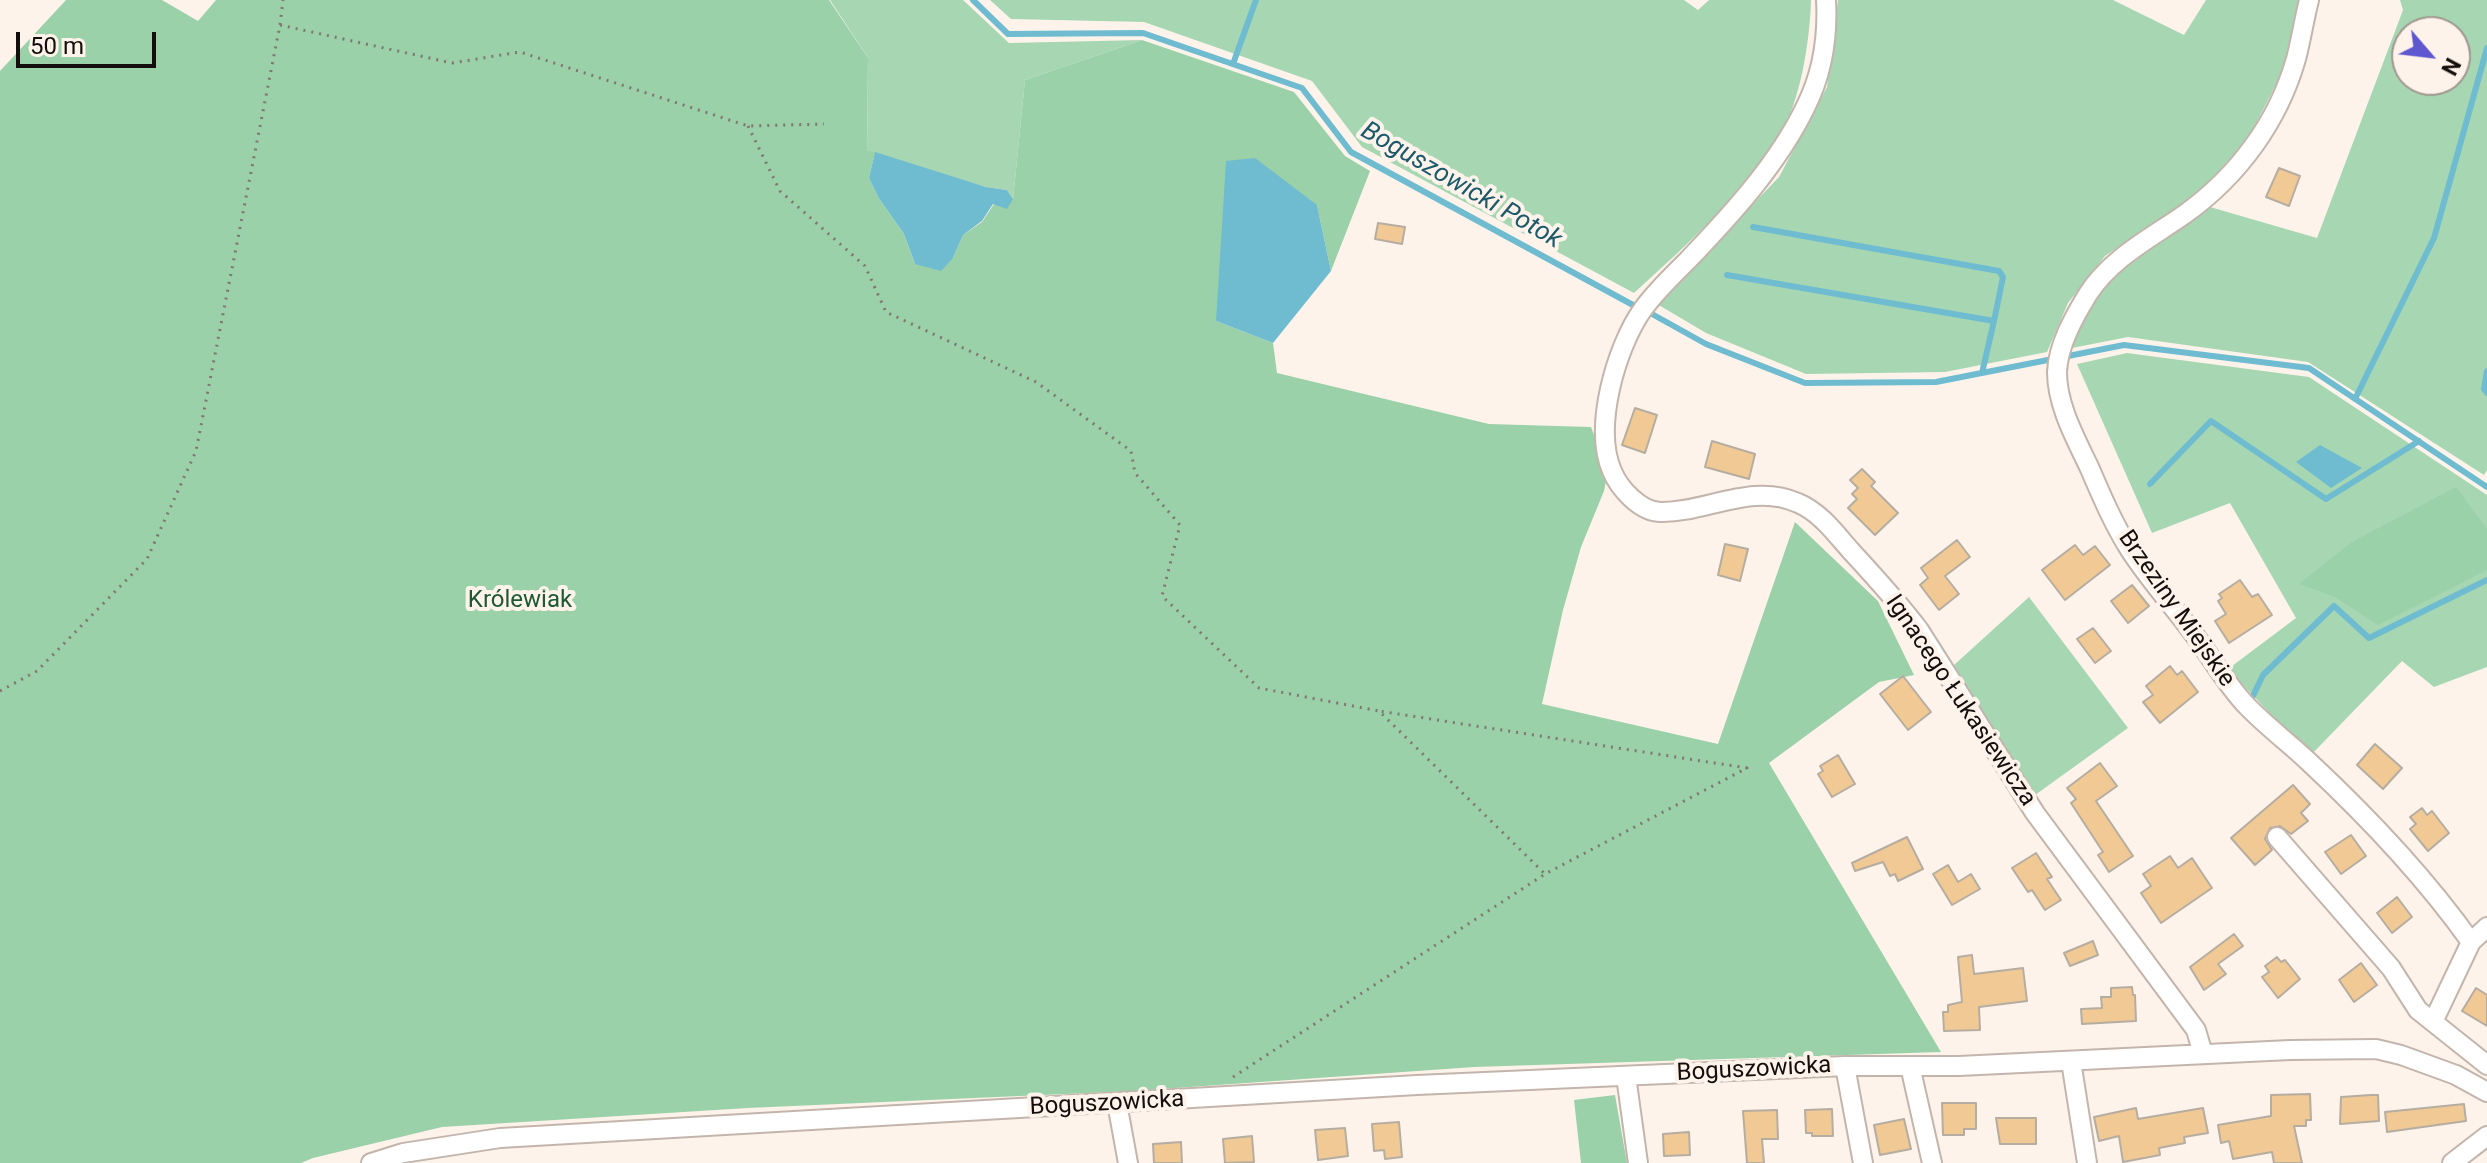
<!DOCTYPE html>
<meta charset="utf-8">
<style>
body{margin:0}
#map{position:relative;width:2487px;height:1163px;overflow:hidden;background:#fef3eb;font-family:Roboto,sans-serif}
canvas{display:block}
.north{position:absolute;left:2391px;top:16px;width:80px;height:80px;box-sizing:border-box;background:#fef3eb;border:2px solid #a09791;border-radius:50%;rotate:118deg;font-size:22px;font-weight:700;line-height:32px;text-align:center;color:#130e0b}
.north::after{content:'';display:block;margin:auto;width:28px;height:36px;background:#5f57d0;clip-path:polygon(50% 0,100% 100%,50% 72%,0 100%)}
.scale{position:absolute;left:16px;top:32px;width:140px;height:36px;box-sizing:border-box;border:4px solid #130e0b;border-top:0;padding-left:10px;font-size:24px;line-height:28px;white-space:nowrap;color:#130e0b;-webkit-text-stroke:6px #fef3eb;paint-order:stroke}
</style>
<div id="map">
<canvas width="2487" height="1163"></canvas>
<div class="north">N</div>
<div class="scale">50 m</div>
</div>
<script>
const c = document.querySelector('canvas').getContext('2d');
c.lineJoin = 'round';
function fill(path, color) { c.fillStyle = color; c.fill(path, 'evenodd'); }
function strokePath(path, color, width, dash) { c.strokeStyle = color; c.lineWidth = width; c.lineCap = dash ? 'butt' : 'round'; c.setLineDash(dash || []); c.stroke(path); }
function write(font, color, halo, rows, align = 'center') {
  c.font = font + ' Roboto,sans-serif'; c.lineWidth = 8; c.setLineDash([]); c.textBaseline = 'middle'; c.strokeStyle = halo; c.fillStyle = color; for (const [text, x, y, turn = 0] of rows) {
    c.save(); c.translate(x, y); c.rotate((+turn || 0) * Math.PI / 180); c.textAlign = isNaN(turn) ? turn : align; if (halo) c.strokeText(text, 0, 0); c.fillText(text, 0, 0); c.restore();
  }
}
fill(new Path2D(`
 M830 0H963L1009 43 1142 40 1025 80 1013 199 1007 190 986 187 867 152 868 58Z
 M990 0H1684L1698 10 1709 0H1811C1810 37 1802 92 1785 125 1751 187 1686 246 1634 293L1362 147 1312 81 1144 22 1011 19Z
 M1838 0H2113L2184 35 2206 0H2300L2285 67 2247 141 2198 193 2105 256 2068 303 2047 352 1945 372 1806 374 1706 333 1657 304 1779 177 1827 87Z
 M2400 0H2487V470L2484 475 2308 362 2128 337 2067 349 2097 294 2127 264 2210 207 2317 238 2403 10ZM2407 32H2455V80H2407Z
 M2127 353 2309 377 2487 495V667L2434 687 2402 661 2310 756 2228 669 2296 618 2230 503 2152 533 2077 364Z
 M2029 597 2128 728 2031 798 1947 664 1954 665Z`), '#a6d7b2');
fill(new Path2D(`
 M66 0H162L198 21 216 0H829L868 58 867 151 875 152 869 178 878 197 904 234 915 264 953 258 963 235 982 222 994 204 1013 199 1025 80 1142 40 1294 92 1345 156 1370 171 1331 271 1317 205 1216 321 1273 343 1277 373 1489 424 1591 427 1608 471 1604 491 1581 547 1563 610 1542 704 1718 744 1795 522 1878 601 1914 675 1879 682 1769 763 1941 1052 1474 1067 1133 1091 748 1108 442 1127 313 1158 301 1163H0V71Z
 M2456 487 2487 529V570L2483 572 2378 625 2335 597 2299 584 2352 542Z
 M1615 1095 1627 1163H1581L1574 1100Z`), '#9ad1a8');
fill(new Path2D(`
 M875 152 986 187 1007 190 1013 199 1007 209 993 204 982 221 963 235 953 258 941 271 915 264 904 234 878 197 869 178Z
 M1255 158 1317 205 1331 271 1273 343 1216 321 1226 161Z
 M2320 445 2362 468 2331 488 2296 462Z`), '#6fbcd1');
strokePath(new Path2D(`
 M973 0 1008 34 1143 33 1302 88 1351 152 1633 305
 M1233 64 1256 0
 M1753 227 1999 271 2003 277 1994 321
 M1727 275 1994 321 1982 373
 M1652 314 1706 344 1805 383 1936 382 2124 345 2309 368 2487 487
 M2487 371 2484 389 2487 393
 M2355 399 2434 238 2487 48
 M2150 484 2211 421 2326 499 2419 441
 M2253 696 2263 675 2334 606 2369 638 2487 580`), '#6fbcd1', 6);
const building = new Path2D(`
 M2279 168 2300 176 2289 206 2266 197Z
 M1378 223 1405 227 1402 244 1375 239Z
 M1635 408 1657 415 1645 453 1622 445Z
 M1712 441 1755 454 1749 479 1705 467Z
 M1862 469 1875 482 1871 486 1898 513 1875 535 1848 508 1857 499 1852 494 1858 488 1850 480Z
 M1957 540 1970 557 1945 576 1959 594 1939 610 1920 585 1928 578 1921 568Z
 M1725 544 1748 549 1740 581 1718 575Z
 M2075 545 2083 555 2095 546 2110 565 2065 600 2042 570Z
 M2240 580 2252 597 2258 594 2272 615 2229 643 2215 621 2226 614 2218 601 2222 598 2219 594Z
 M2132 585 2149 606 2128 623 2111 601Z
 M2093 628 2111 651 2095 663 2077 639Z
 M2170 666 2177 675 2182 671 2198 692 2160 723 2143 702 2153 695 2146 686Z
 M1903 676 1931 712 1908 730 1880 694Z
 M2375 744 2402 768 2383 789 2357 765Z
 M1838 755 1855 784 1832 797 1818 774 1823 771 1820 766Z
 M2100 763 2117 786 2096 801 2133 856 2109 872 2098 855 2103 852 2071 803 2076 799 2067 788Z
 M2293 785 2310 804 2301 813 2308 821 2291 834 2280 826 2270 828 2265 839 2272 850 2255 865 2231 838Z
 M2422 808 2427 815 2432 811 2449 833 2428 851 2410 829 2416 824 2410 817Z
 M2351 835 2366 856 2341 874 2325 852Z
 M1907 837 1923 869 1898 881 1895 874 1890 876 1883 862 1855 871 1852 863Z
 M2036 853 2052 877 2047 879 2061 900 2045 910 2032 890 2028 892 2012 868Z
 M2170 856 2178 868 2192 858 2212 888 2161 923 2141 893 2151 886 2143 874Z
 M1948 865 1958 882 1971 874 1980 889 1952 905 1933 874Z
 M2397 897 2412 917 2392 933 2377 913Z
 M2234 934 2243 946 2218 964 2226 974 2204 990 2190 967Z
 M2093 941 2098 955 2070 966 2064 953Z
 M1972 955 1974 974 2023 968 2027 1001 1979 1007 1980 1030 1944 1031 1943 1012H1948V1005L1962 1002 1958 957Z
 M2277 957 2281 962 2285 960 2300 979 2278 998 2262 977 2269 972 2265 966Z
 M2361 963 2377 985 2354 1002 2339 980Z
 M2132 987 2133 995H2135L2136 1021 2082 1024 2081 1009 2102 1008 2101 997H2111V988Z
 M2476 988 2487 995V1026L2462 1011Z
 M2310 1094 2311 1120H2306V1126H2294L2302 1163H2274L2272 1152 2233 1159 2229 1141 2221 1143 2218 1125 2271 1116V1095Z
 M2371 1095H2378L2379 1121 2340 1124 2341 1097Z
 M1942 1103H1976V1129H1964V1135H1943Z
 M2464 1104 2466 1121 2387 1132 2385 1112Z
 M2136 1108 2138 1119 2203 1108 2208 1133 2184 1137 2185 1143 2159 1148 2160 1155 2123 1162 2119 1136 2099 1141 2094 1117Z
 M1832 1109 1833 1136H1812V1133H1806L1805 1110Z
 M1777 1110 1778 1139H1762L1764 1163H1747L1743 1111Z
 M1996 1118H2036V1144H2000Z
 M1904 1119 1911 1149 1880 1155 1874 1125Z
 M1399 1122 1402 1157 1385 1159 1384 1150 1374 1151 1372 1124Z
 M1345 1128 1348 1156 1318 1160 1315 1130Z
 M1689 1132 1690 1155 1664 1156 1663 1134Z
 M1252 1136 1254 1162 1225 1163 1223 1139Z
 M1181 1142 1182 1163H1154L1153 1144Z`);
fill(building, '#f1c995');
strokePath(building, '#b6ada1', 2);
const minor = new Path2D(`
 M1826 0C1828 36 1822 74 1806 106 1778 164 1732 214 1688 260 1672 276 1656 291 1643 309 1616 347 1593 427 1612 471 1619 488 1640 512 1661 512 1705 513 1752 482 1798 503 1820 512 1836 534 1851 551 1875 577 1898 602 1919 630L2035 813 2196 1030 2203 1054
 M2309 0C2304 20 2301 40 2296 59 2278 122 2238 176 2185 214 2151 238 2111 258 2088 294 2074 317 2058 345 2057 372 2057 406 2076 439 2090 469 2102 497 2114 525 2130 550 2150 581 2175 608 2196 637 2213 660 2227 685 2246 705 2266 726 2289 743 2309 762 2369 818 2424 876 2471 942
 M2277 837 2391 968 2418 1010 2487 1065
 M2433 1022 2471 942 2487 927
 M2071 1061 2087 1163
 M1845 1066 1863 1163
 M1910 1066 1932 1163
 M1626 1076 1638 1163
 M1117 1103 1128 1163
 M371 1163 403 1153 500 1138 1417 1085 1845 1066H1959L2290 1050 2376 1049 2401 1055 2456 1075 2487 1092
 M2452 1163 2487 1136`);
strokePath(minor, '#c3b5ac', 22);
strokePath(new Path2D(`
 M280 25 452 63 520 52 748 126 824 124
 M748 126 780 191 865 266 886 312 1036 382 1131 451 1135 473 1180 525 1162 596 1259 688 1379 711 1545 874 1747 768 1379 711
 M0 691 37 671 147 559 196 451 280 25 283 0
 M1233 1077 1545 874`), '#7f7772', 3, [2, 6]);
strokePath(minor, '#fff', 18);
write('24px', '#1d5932', '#fef3eb', [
 ["Królewiak",520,601]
]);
write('24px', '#130e0b', '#fef3eb', [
 ["Brzeziny Miejskie",2176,609,55],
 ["Ignacego Łukasiewicza",1960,701,56],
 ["Boguszowicka",1754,1070,-3],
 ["Boguszowicka",1107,1104,-3]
]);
write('italic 26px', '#1b5a6a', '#fef3eb', [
 ["Boguszowicki Potok",1461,186,30]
]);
</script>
